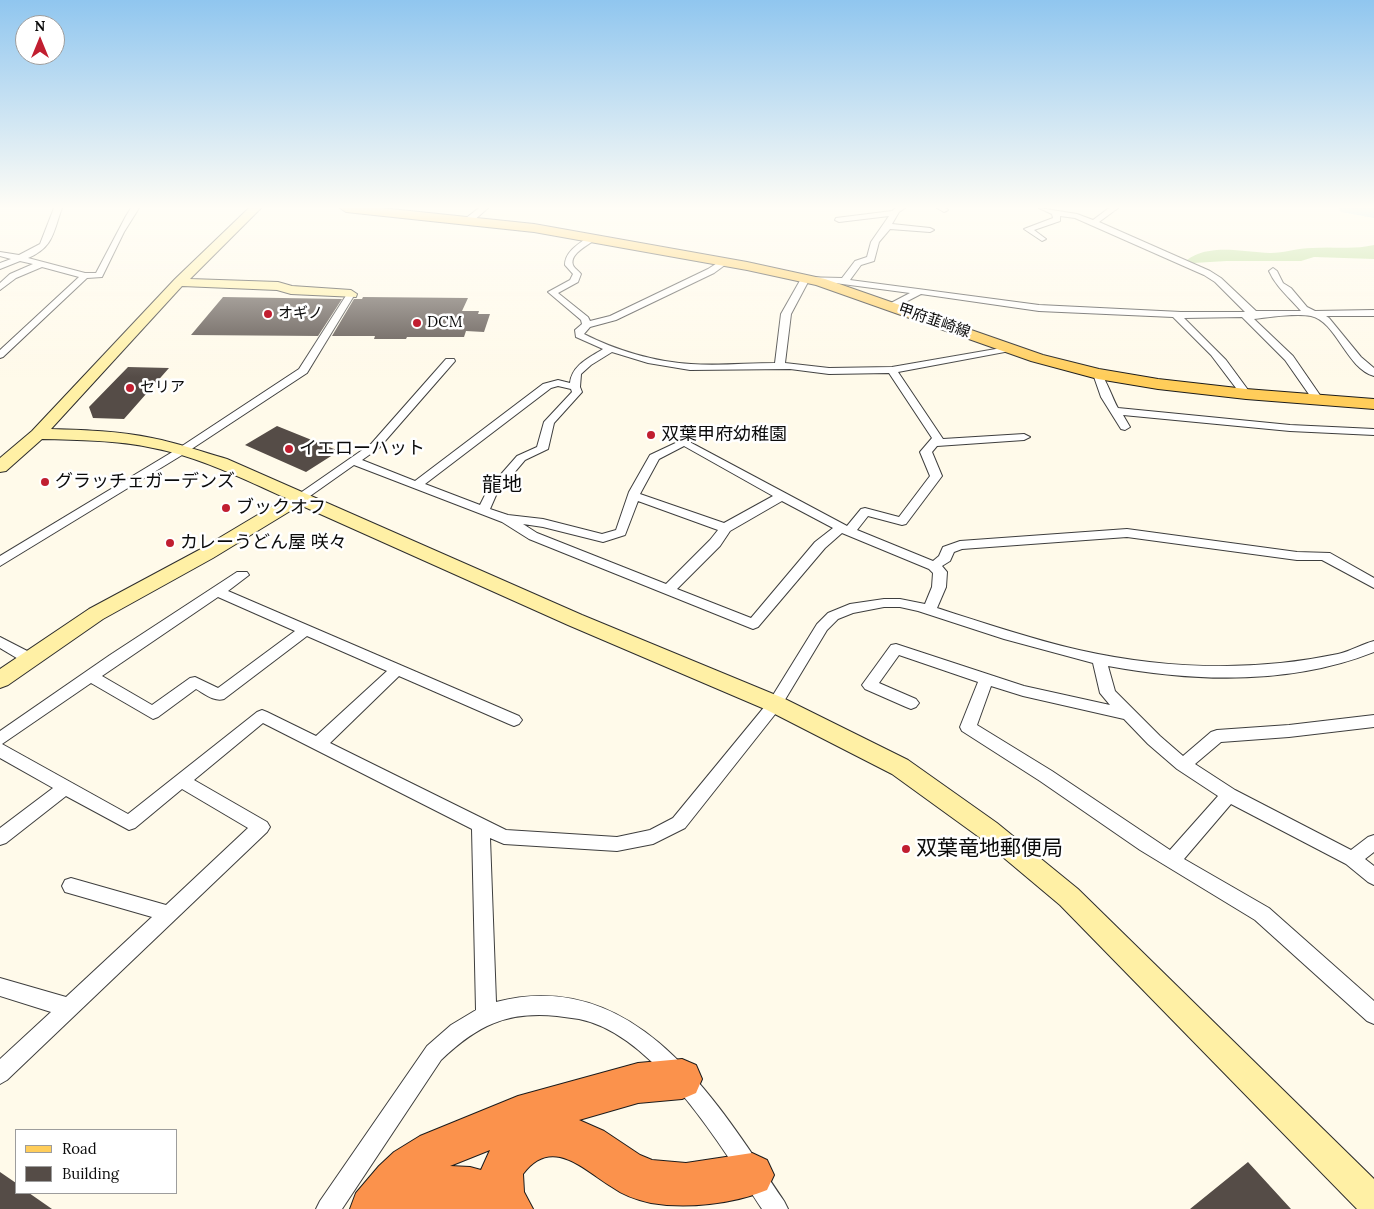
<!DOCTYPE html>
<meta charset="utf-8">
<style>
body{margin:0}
#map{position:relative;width:1374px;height:1209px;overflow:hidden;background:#fffaea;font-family:Lora,serif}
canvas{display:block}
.legend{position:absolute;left:15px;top:1129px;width:162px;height:65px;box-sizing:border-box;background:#fff;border:1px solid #9d9d9d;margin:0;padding:6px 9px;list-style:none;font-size:15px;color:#0b0b0b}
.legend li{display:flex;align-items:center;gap:10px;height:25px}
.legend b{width:25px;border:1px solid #9d9d9d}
.north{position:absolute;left:15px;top:15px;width:50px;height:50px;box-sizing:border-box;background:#fff;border:1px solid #9d9d9d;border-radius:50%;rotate:0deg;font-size:14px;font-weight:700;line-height:20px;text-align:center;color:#0b0b0b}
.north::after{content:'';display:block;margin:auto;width:18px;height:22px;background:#c11e30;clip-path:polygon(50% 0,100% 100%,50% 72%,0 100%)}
</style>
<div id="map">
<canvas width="1374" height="1209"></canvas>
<ul class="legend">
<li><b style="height:6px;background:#ffcd5a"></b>Road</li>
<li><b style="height:14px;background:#554c47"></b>Building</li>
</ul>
<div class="north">N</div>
</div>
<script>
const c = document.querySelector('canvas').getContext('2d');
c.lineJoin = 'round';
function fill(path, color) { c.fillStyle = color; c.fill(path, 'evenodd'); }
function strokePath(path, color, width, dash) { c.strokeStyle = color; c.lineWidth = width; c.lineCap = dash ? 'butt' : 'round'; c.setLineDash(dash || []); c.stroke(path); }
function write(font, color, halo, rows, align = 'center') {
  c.font = font + ' Lora,"Noto Sans JP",serif'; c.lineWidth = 5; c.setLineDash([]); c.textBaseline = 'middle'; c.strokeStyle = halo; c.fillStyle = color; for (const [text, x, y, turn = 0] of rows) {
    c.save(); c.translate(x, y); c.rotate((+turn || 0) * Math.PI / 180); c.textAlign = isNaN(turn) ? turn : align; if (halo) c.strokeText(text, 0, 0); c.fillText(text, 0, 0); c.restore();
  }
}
fill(new Path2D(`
 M1374 245V259L1314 257 1301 261H1227L1193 263 1187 260C1209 243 1244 252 1270 253 1284 253 1298 248 1312 248 1333 246 1353 250 1374 245Z`), '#b7dc91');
fill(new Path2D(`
 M1338 208H1374V218L1341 212Z`), '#ace1f9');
fill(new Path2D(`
 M223 297 342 299 318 336 191 335Z
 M363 297 468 298 462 311H479L478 314H490L484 332 466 331 464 337H407L406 339H374L375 336H332L354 299H362Z
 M128 367 169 368 124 419 93 418 89 407Z
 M277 426 339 451 306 472 245 445Z
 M1248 1162 1291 1209H1190Z
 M0 1172 16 1183V1193H29L52 1209H0Z`), '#554c47');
const street = new Path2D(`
 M54 208H62C53 232 54 247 28 258L85 273H96L126 216 131 208H139L124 232 102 277 87 278 3 357 0 358V350L79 277 42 267 16 278 0 290V283L10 274 33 264 20 261 0 269V263L11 259 0 256V252L19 255 40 244Z
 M479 208H488L472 222H466V218Z
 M896 208H905L899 212 892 224 930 228 934 230 930 232 890 229 879 242 874 261 861 265 850 280 1039 305 1181 312H1245L1215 282 1204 275 1075 218 1060 216V221L1034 230 1046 239 1042 241 1024 229 1053 218 1052 214 1039 208 1077 214 1093 220 1109 208H1118L1099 222 1210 271 1221 278 1256 311H1301C1289 297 1276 287 1269 271L1273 268 1277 271 1283 283 1291 288 1307 307 1315 311 1374 310V316H1326L1329 318 1361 357 1374 368V376C1347 369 1336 321 1311 316 1295 313 1269 317 1254 319L1293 356 1324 401 1319 404 1315 403 1285 360 1242 317 1184 318 1226 360 1251 394 1246 397 1242 396 1211 355 1173 317 1039 311 921 294 892 309 887 306 889 304 910 293 835 283 808 282 791 314 785 363 829 368 892 367 1013 346V350L1010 351 898 372 943 439 1024 434 1030 437 1024 440 937 446 932 452 942 476 906 524 902 525 868 516 857 530 933 561 939 556 943 547 960 541 1127 529 1297 552 1330 553 1374 578V588L1322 560H1297L1127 537 962 549 954 552 950 561 942 566 947 572 946 587 937 608C984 623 1031 639 1079 650 1164 669 1253 672 1338 654 1351 651 1362 644 1374 641V652C1291 685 1194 682 1108 666L1115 691 1160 736 1183 756 1211 732 1217 730 1289 725 1374 715V727L1289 737 1221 742 1195 764 1235 790 1351 850 1368 837 1374 835V852L1365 859 1374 866V885L1368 882 1346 864 1231 804 1184 859 1269 908 1374 1001V1024L1367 1021 1255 920 1140 850 1040 781 962 731 960 727 978 682 899 655 879 683 916 699 919 703 916 707 911 709 906 707 865 689 862 685 891 645 896 644 1024 686 1110 705 1100 693 1093 663 1004 639 918 611 900 607H884L853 613 838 619 827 630 780 708 685 828 653 844 617 851 504 844 490 838 496 1002C637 965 717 1102 784 1201L788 1209H762C723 1149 655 1034 579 1019 572 1018 564 1017 557 1016 506 1011 477 1026 441 1060L342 1209H316L320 1201 427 1046 451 1025 476 1010 472 829 263 723 194 780 267 822 270 827 267 832 7 1080 0 1084V1059L51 1012 0 996V978L66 997 152 917 65 892 62 886 65 880 71 878 166 905 248 828 182 789 135 828 129 830 66 796 6 843 0 845V828L53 788 0 758V731L110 655 237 572H247L249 575 228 591 519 716 522 720 519 724 514 726 509 724 399 676 330 743 506 830 617 837 650 830 673 818 770 700 817 624 828 613 850 604 884 599H900L925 604 932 587 933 573 929 569 842 533 825 548 758 627 753 629 529 539 502 522 354 465 303 501 299 502 293 498 371 444 446 359H454L455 361 379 448 362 460 415 481 543 384 558 380 570 383C572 365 589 358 603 349L576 337 575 330 582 324 581 320 548 292 570 280 573 274 565 265C565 251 580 243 590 236L597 238C591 244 569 253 573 265 574 268 579 271 581 274L578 282 558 293 588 317 590 321 610 316 708 269 722 260 729 262 714 273 616 320 590 327 584 334C615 350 655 362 691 364 719 366 747 363 775 363L781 314 802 277 842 278 855 261 867 257 871 242 889 216 839 222 835 220 836 218 892 211ZM612 352 648 363 690 370 790 369 829 374 889 373 932 438 920 452 930 476 899 517 865 508 861 509 847 526 684 439 650 455 629 492 616 530 602 534 543 519 508 515 490 509 497 493 525 460 548 449 554 423 582 392 580 387 581 374 591 365ZM558 386 571 389 572 392 544 422 537 447 517 456 488 489 480 505 425 484 551 388ZM684 446 773 496 724 523 640 494 659 459ZM638 501 718 530 710 540 666 584 537 533 523 524 543 527 603 542 625 535ZM782 501 833 528 815 542 751 618 677 589 720 546 730 531ZM218 597 295 631 218 688 195 677 190 678 152 705 102 676ZM307 636 387 671 316 736 267 712 262 710 257 712 128 814 2 744 91 683 153 719 158 717 196 689C205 694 214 702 224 699ZM991 686 1023 696 1124 719 1148 744 1177 769 1218 796 1170 850 1052 771 977 725Z
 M937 208H946L948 210 944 212Z
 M351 291 355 294 307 373 187 452 0 566V556L179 448 299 369 347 294Z
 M1098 371C1104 373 1113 400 1118 408L1290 425 1374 429V435L1290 431 1123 415 1130 427 1125 430 1121 429 1101 397 1093 374Z
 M0 637 35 655 37 659 35 663H25L0 648Z`);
const secondary = new Path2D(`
 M249 208H261L190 279 278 282 292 286 351 290 357 294 356 297 291 294 277 290 182 286 51 429C85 430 119 431 152 438 178 443 202 452 227 459L582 615 783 698 908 760 997 823 1078 889 1374 1179V1209H1357L1060 905 979 837 892 774 767 710 568 625 300 505 213 558 103 619 8 685 0 688V669L89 609 199 550 286 498C243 479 200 457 153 448 117 440 79 440 42 439L6 471 0 472V458L32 431 175 279Z`);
const primary = new Path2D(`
 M340 208H381L534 224 747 262 825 279 1043 355 1099 369 1158 379 1246 389 1374 399V409L1246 399 1158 389 1098 379 1031 361 816 285 747 270 534 232 346 212Z`);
const highway = new Path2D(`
 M682 1059 696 1065 702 1079 696 1093 682 1099 638 1103 579 1120 604 1131 640 1155 652 1160 686 1163 752 1153 767 1160 774 1175 767 1190C733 1204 687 1209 651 1203 637 1200 623 1195 612 1187 584 1170 552 1135 523 1174L524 1192 533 1209H350L356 1193 379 1166 394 1152 420 1136 518 1096 638 1063ZM490 1150 481 1170 470 1167 450 1166Z`);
strokePath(street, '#3e3e3e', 2);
strokePath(secondary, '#2d2d2d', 2);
strokePath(primary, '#1c1c1c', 2);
strokePath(highway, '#1c1c1c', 2);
fill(street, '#fff');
fill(secondary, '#fff0a5');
fill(primary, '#ffcd5a');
fill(highway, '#fb924c');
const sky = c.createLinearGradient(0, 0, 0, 377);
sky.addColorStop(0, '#90c6ef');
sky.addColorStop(0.55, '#fffdf6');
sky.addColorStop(1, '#fffdf600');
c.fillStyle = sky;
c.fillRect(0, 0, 1374, 377);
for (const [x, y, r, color] of [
 [268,314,5,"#c11e30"],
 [417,323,5,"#c11e30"],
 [130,388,5,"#c11e30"],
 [651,435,5,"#c11e30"],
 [289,449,5,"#c11e30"],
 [45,482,5,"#c11e30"],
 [226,508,5,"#c11e30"],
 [170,543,5,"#c11e30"],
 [906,849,5,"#c11e30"]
]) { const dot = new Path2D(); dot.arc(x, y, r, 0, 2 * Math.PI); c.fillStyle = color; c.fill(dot); strokePath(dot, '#fff', 2); }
write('15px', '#0b0b0b', '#fff', [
 ["オギノ",278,314],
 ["DCM",427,323],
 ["セリア",140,388]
], 'left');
write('15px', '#0b0b0b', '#fff', [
 ["甲府韮崎線",934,321,19]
]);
write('18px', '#0b0b0b', '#fff', [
 ["双葉甲府幼稚園",661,435],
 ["イエローハット",299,449],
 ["グラッチェガーデンズ",55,482],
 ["ブックオフ",236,508],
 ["カレーうどん屋 咲々",180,543]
], 'left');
write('20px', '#0b0b0b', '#fff', [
 ["龍地",502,485]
]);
write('21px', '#0b0b0b', '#fff', [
 ["双葉竜地郵便局",916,849]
], 'left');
</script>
